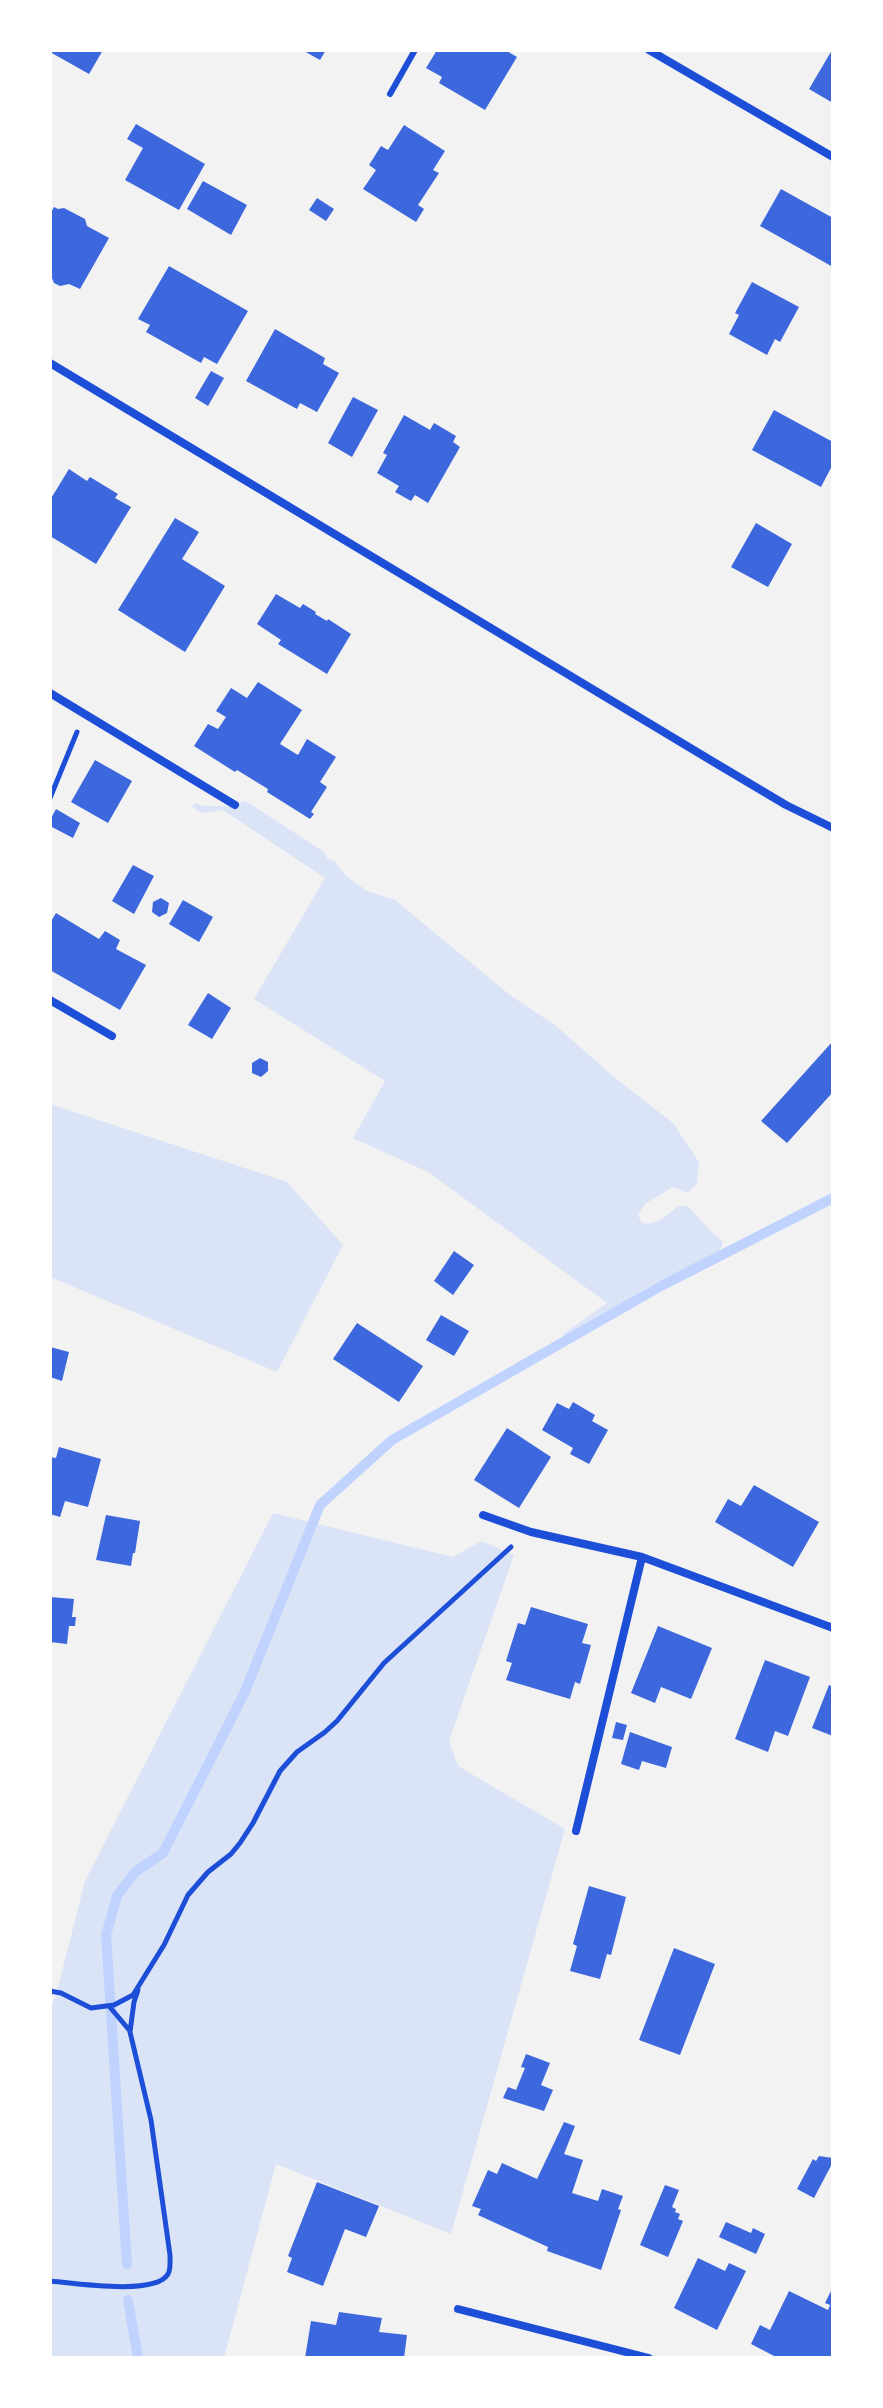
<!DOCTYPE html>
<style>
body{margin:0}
#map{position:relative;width:883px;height:2408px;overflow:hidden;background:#f2f2f2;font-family:"IBM Plex Sans",sans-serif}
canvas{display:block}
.frame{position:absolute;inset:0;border:52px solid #fff;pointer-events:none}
</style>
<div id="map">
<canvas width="883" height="2408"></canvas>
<div class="frame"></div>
</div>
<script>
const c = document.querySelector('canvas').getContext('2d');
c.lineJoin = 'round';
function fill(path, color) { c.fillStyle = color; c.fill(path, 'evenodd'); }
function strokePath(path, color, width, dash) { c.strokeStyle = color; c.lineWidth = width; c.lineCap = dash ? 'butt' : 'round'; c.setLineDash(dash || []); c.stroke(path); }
fill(new Path2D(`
 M242 801 249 803 324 852 327 858 335 862 346 876 367 891 395 900 510 995 555 1025 614 1077 673 1123 699 1162 697 1184 687 1193 673 1187 645 1204 638 1215 642 1223C656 1226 668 1215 678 1206H687C700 1217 708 1231 722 1240V1246L718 1253 651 1285 612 1310 564 1337 563 1334 607 1303 428 1172 353 1138 385 1081 254 999 325 878 223 810 202 813 192 807 195 803C209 810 222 803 236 808Z
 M50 1104 287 1182 343 1245 277 1372 50 1277Z
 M273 1513 453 1557 481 1541 514 1555 449 1741 458 1766 565 1829 451 2234 276 2164 224 2358H50V2008L56 1995 85 1881Z`), '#dbe4f7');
strokePath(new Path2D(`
 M127 2264 106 1935 117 1896 135 1872 163 1853 244 1694 320 1505 392 1440 661 1286 833 1198
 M128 2300 138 2358`), '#bfd3fe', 10);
fill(new Path2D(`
 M50 50H103L89 74 50 52Z
 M302 50H326L320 60Z
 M437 50H505L517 57 485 110 439 83 442 77 426 68Z
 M832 50H833V103L809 89Z
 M136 124 205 164 179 210 125 180 143 148 127 139Z
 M404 125 445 151 433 170 439 173 418 205 424 209 416 222 363 189 376 170 369 165 381 146 388 150Z
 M203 181 247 205 231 235 187 209Z
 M781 189 833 218V267L760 226Z
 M317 198 334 209 326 221 309 210Z
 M54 207 58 209 64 208 85 219 87 226 109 238 80 289 69 284 60 286 54 283 50 273V214Z
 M169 266 248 311 217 364 204 357 201 363 146 332 150 325 138 319Z
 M752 282 799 307 780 342 775 339 767 355 729 334 739 315 735 313Z
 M275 329 325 358 323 364 339 373 317 412 300 403 297 409 246 381Z
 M211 371 224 378 208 406 195 398Z
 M353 397 378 410 352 457 328 443Z
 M774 410 833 442V464L821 487 752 450Z
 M404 415 430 430 434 423 456 436 453 442 460 447 428 503 415 495 411 501 395 492 399 486 377 473 387 455 383 453Z
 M69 469 87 481 90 477 118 494 115 498 131 507 96 564 50 536V500Z
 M175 518 199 532 182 559 225 586 185 652 118 610Z
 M756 523 792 544 768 587 731 567Z
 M276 594 300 608 303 604 316 612 315 614 327 621 328 619 351 634 327 674 278 644 281 640 257 624Z
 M258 682 302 710 280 744 298 755 307 739 336 757 320 782 327 787 311 812 314 814 310 819 267 792 268 789 237 770 235 772 194 746 208 724 218 729 226 717 216 711 231 688 247 698Z
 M95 760 132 781 108 823 71 802Z
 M56 809 80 823 73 838 50 826V820Z
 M133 865 154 876 134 914 112 901Z
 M161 898 169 903 167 913 159 917 152 912 153 902Z
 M183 900 213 917 199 942 169 924Z
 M56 913 99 939 105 931 120 940 116 949 146 965 120 1010 50 970V923Z
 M208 993 231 1008 212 1039 188 1025Z
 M833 1041V1092L787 1143 761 1121Z
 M260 1058 268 1062V1071L261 1077 252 1073V1063Z
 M454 1251 474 1265 453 1295 434 1281Z
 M441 1315 469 1331 454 1356 426 1340Z
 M357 1323 423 1366 399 1402 333 1359Z
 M50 1347 69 1352 62 1381 50 1377Z
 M573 1402 595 1415 592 1421 608 1430 589 1464 570 1454 573 1448 542 1430 557 1403 569 1409Z
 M507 1428 551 1457 519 1508 474 1480Z
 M59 1447 101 1459 88 1507 65 1501 60 1517 50 1514V1457L56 1458Z
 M754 1485 819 1522 793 1567 715 1522 728 1499 741 1506Z
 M106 1515 140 1521 135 1553H133L131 1566 96 1560Z
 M50 1597 74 1599 72 1617H76L75 1626H69L67 1644 50 1642Z
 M531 1607 588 1624 582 1643 591 1645 580 1684 575 1682 570 1699 506 1680 512 1663 506 1661 518 1623 525 1625Z
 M658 1626 712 1648 691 1699 661 1687 655 1703 631 1693Z
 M765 1660 810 1677 788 1736 775 1731 768 1752 735 1739Z
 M829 1685 833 1687V1736L812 1728Z
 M616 1722 627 1725 623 1740 612 1738Z
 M630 1732 672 1747 666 1768 642 1761 639 1770 621 1764Z
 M589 1886 626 1897 611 1955 607 1954 600 1979 570 1971 577 1946 573 1944Z
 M674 1948 715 1964 680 2055 639 2040Z
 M526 2054 550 2063 541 2085 553 2090 544 2111 503 2098 508 2087 516 2090 525 2068 521 2067Z
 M564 2122 575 2126 564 2154 583 2160 572 2193 598 2201 602 2189 623 2196 618 2209 621 2210 601 2270 547 2251 548 2247 478 2215 481 2209 472 2206 488 2170 497 2174 502 2163 537 2179Z
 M819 2156 833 2158V2162L814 2198 797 2189 813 2159 816 2161Z
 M317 2182 379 2206 366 2237 345 2229 323 2286 287 2272 292 2258 288 2256Z
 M665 2185 679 2190 672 2207 676 2209 675 2212 680 2214 678 2219 683 2221 668 2257 640 2245Z
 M726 2222 751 2233 753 2228 765 2234 756 2254 719 2237Z
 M698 2258 725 2271 729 2263 746 2271 717 2330 674 2308Z
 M833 2287V2351L830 2358H778L751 2344 760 2325 770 2330 789 2291 828 2310 830 2305 825 2303Z
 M339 2312 382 2318 379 2332 407 2335 404 2358H305L311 2321 336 2325Z`), '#3d67dc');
strokePath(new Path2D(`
 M50 798 77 732
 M50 1991 61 1993 91 2008 114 2005 133 1995 164 1945 188 1895 208 1872 231 1854 240 1843 253 1823 280 1771 297 1752 325 1732 337 1721 384 1663 511 1547
 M109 2006 130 2031
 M50 2281C73 2283 156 2296 168 2274 171 2269 170 2261 170 2255L151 2120 130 2032 134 2002 138 1990`), '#1d4ed8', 5);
strokePath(new Path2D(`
 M390 94 415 50`), '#1d4ed8', 6);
strokePath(new Path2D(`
 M649 50 833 157
 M50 363 712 761 786 805 833 828
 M50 693 235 805
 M50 1000 112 1036
 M483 1515 531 1532 642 1557 833 1628
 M576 1831 642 1557
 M458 2309 649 2358`), '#1d4ed8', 8);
</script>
